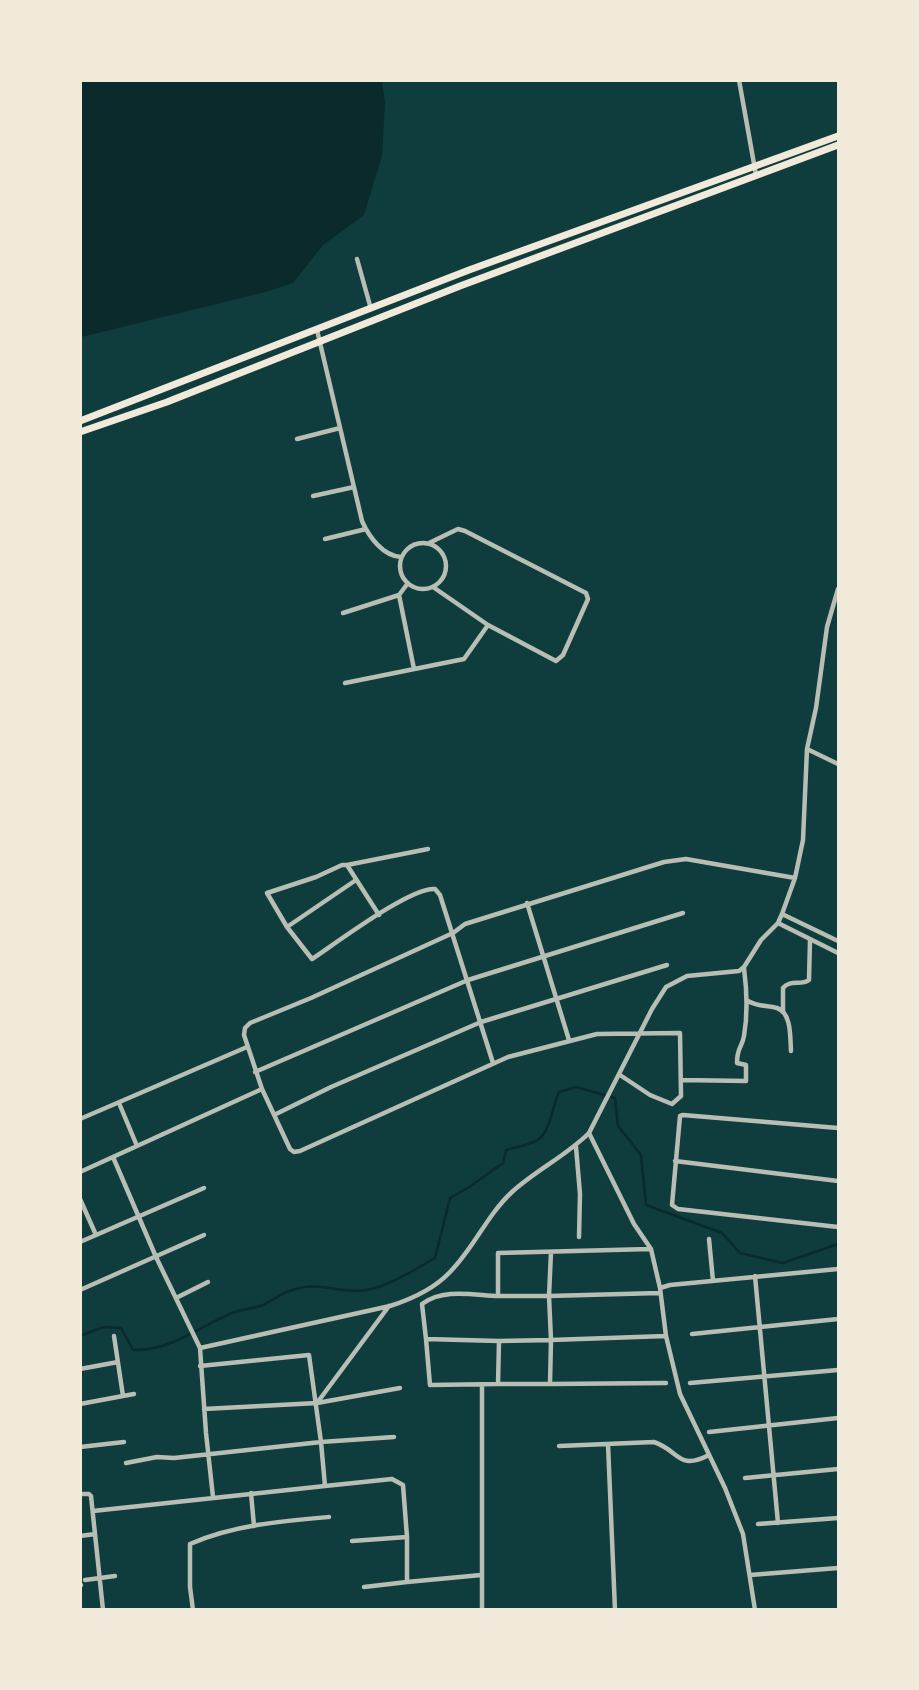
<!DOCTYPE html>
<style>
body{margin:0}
#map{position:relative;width:919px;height:1690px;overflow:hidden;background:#0f3d3e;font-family:"Public Sans",sans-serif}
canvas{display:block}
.frame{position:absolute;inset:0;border:82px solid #f1e9da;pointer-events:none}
</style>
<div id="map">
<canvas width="919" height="1690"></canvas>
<div class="frame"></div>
</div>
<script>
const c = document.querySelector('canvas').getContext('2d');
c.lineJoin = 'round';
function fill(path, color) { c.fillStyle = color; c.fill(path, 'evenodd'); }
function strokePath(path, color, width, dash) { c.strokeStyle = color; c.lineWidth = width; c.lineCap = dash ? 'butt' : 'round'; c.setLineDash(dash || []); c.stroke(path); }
fill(new Path2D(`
 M80 81H382L385 102 382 156 364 215 323 245 293 283 266 292 81 337Z`), '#0a2a2b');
strokePath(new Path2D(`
 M80 1336 104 1327 121 1328 133 1350C171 1351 198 1327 232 1313 242 1309 254 1309 263 1305 273 1300 282 1293 292 1290 321 1280 340 1295 367 1290 391 1285 414 1270 435 1258L450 1198 471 1186 503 1163 506 1150C516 1147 531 1145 539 1139 550 1131 553 1105 559 1092L576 1087 615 1098 618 1126 641 1155 646 1205 722 1233 740 1253 783 1263 838 1244`), '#0a2a2b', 2.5);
strokePath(new Path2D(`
 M739 80 756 175
 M357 259 371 309
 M317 330 362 521C369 537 383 556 401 557
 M297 439 340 428
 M313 496 354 487
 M325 539 366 529
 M400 566a23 23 0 1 1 46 0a23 23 0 1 1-46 0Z
 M429 543 458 529 465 531 586 593 588 599 563 655 556 661 488 625 433 587
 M399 595 414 669
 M399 595 408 583
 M343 613 399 595
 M345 683 464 659 488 625
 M807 749 838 764
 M347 865 428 849
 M527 903 569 1040
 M782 914 838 941
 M379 915 347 865H342L316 877 267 893 287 927 312 959C335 944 410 887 435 889L440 895 493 1063
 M778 923 838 953
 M287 927 356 880
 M748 1001C758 1007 766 1005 777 1008 792 1013 790 1038 791 1051
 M783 1011V988C790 979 801 986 809 980L810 940
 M255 1072 468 980 683 913
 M620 1075 650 1095 672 1104 681 1096 680 1033 597 1034 508 1057 300 1151 294 1152 290 1149 262 1089 244 1035 245 1028 250 1023 311 998 453 933 465 924 664 862 686 859 795 878
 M682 1080 746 1081V1065L737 1063C737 1047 742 1048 744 1036 748 1013 747 991 744 968
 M119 1103 137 1146
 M274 1115 331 1087 481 1022 667 965
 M80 1119 247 1047
 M838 1128 683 1115 680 1116 672 1205 678 1209 838 1227
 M589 1133 634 1224 651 1249 660 1288 666 1336 680 1394 725 1488 743 1534 755 1610
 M576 1147 580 1194 579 1237
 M113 1157 156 1257 200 1348 206 1433 213 1497
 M675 1161 838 1181
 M80 1172 262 1089
 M80 1199 96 1235
 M709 1239 713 1281
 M80 1242 204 1188
 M650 1249 498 1253V1296H549L551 1340 666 1336
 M551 1252 549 1296 659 1293
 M755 1276 778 1523
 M660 1288 670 1285 838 1269
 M80 1290 204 1235
 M498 1296C473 1295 443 1288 422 1304L426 1339 499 1341
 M176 1298 208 1282
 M692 1334 838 1319
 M426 1339 430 1385 498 1384
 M200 1348 390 1306C412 1299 434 1289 450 1272 474 1248 487 1215 512 1192 536 1170 566 1156 589 1133L652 1009 666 987 687 976 739 971 744 967 761 940 778 923 782 914 795 878 803 840 807 749 816 708 827 627 838 589
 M80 1369 118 1362
 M690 1383 838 1370
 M550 1384H498L499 1341 551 1340 550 1384 666 1383
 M123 1396 134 1394
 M317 1403 389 1306
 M80 1404 123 1396 114 1336
 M204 1409 317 1403 400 1388
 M709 1432 838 1418
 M608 1444 615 1610
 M559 1446 654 1442C680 1451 678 1471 709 1455
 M80 1447 124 1442
 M126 1463 157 1457 174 1458 321 1442 309 1355 200 1366
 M745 1478 838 1469
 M325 1486 392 1479 403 1485 407 1537 352 1541
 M251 1493 254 1526
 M80 1494H89L91 1496 103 1610
 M93 1511 325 1486 321 1442 394 1437
 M758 1524 838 1518
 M80 1536 95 1534
 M407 1537V1582L481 1575
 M750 1575 838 1568
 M85 1580 115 1576
 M80 1585H81
 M364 1587 407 1582
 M193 1610 190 1587V1544C233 1525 282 1521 329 1517
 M482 1610V1385`), '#b8beb3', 4.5);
strokePath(new Path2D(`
 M80 421 469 270 838 136
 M80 432 167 402 460 286 838 145`), '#f1e9da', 7);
</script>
